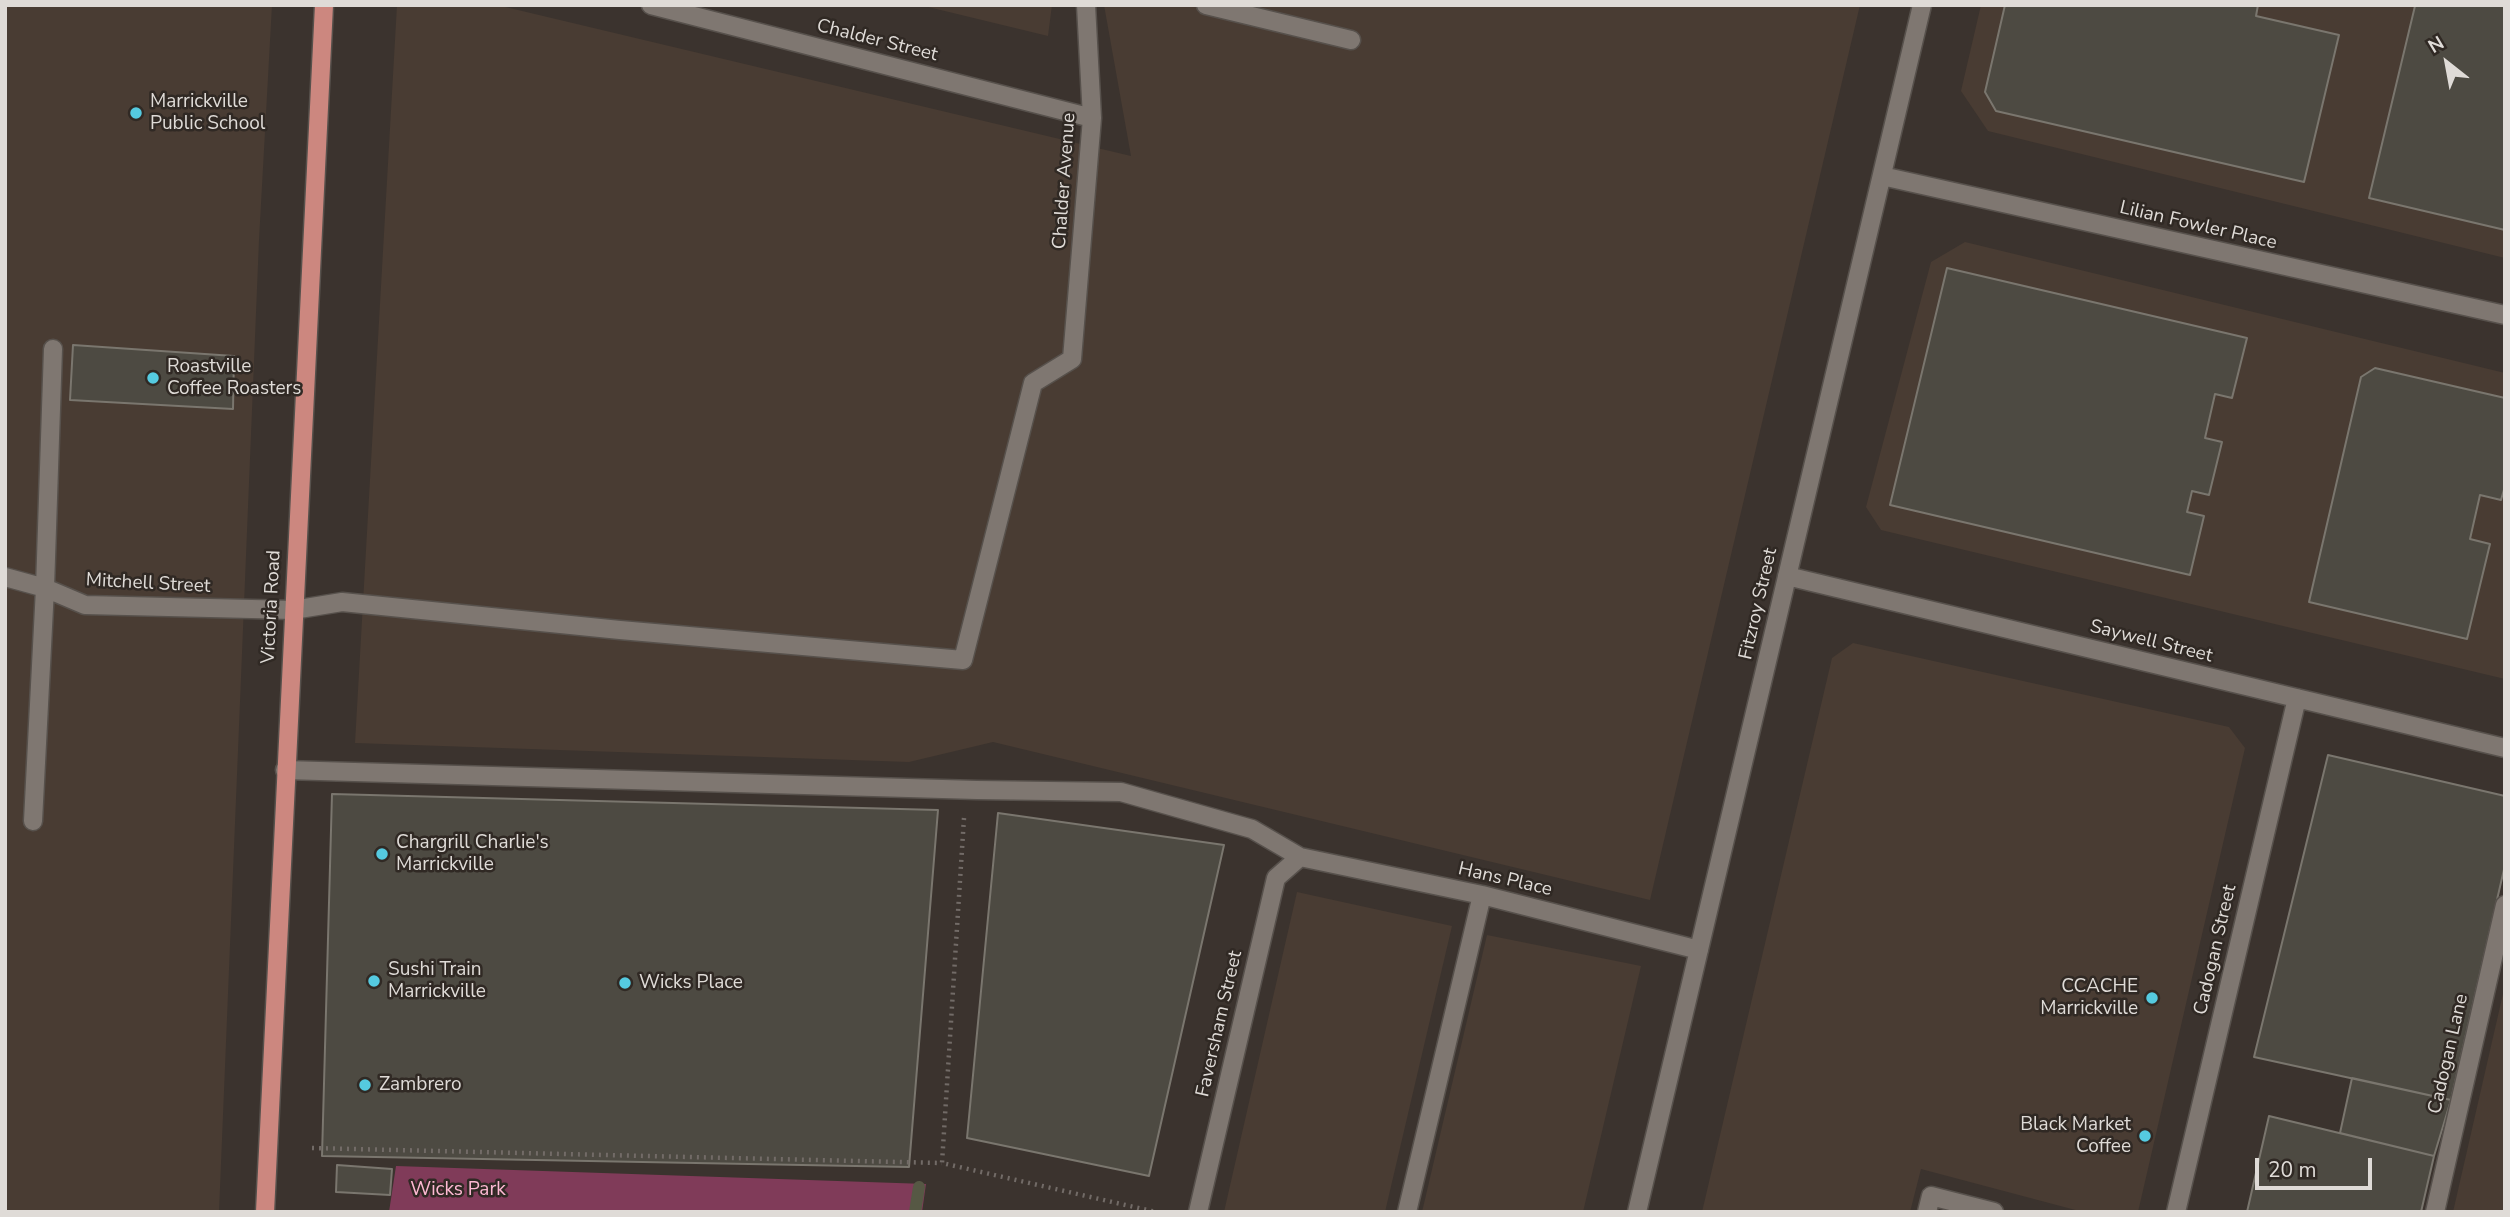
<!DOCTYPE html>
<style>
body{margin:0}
#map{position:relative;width:2510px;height:1217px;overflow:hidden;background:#3b332e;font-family:"Nunito Sans",sans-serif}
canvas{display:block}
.frame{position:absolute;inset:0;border:7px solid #dfdbd7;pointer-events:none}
.north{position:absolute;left:2412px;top:28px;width:70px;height:70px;-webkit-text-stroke:5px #302924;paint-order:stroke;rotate:329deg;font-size:19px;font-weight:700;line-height:28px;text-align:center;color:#dfdbd7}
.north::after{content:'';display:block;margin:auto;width:24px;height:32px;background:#dfdbd7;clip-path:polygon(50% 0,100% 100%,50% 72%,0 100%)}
.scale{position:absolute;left:2255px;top:1158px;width:117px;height:32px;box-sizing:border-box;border:4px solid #dfdbd7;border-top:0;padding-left:9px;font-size:21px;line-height:24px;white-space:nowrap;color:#dfdbd7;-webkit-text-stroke:5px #302924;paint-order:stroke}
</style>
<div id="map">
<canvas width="2510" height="1217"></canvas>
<div class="frame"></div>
<div class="north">N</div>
<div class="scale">20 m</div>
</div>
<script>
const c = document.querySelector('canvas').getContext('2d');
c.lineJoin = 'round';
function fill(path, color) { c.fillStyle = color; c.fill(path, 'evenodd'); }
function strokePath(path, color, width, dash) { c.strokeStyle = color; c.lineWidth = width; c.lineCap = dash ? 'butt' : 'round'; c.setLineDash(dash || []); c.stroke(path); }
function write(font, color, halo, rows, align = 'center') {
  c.font = font + ' "Nunito Sans",sans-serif'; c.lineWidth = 5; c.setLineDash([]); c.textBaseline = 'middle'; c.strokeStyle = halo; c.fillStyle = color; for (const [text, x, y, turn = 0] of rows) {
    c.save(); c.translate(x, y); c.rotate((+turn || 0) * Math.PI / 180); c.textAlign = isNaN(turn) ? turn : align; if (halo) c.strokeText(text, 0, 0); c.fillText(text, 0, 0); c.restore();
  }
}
fill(new Path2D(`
 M5 5H272L259 240 219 1212H5Z
 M397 5H497L1131 156 1104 5H1860L1650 900 993 742 909 762 355 743Z
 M920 5H1052L1048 36Z
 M1981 5H2505V258L1988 131 1961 91Z
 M1965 242 2505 373V679L1881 530 1866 507 1931 262Z
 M1853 643 2229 727 2245 748 2138 1212H2083L1921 1169 1910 1212H1702L1832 658Z
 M1297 892 1452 926 1385 1212H1224Z
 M1487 935 1641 966 1583 1212H1422Z
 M2505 985V1212H2453Z`), '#493c33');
fill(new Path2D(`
 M396 1166 926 1184 922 1212H389Z`), '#803b59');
strokePath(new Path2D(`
 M915 1212 919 1187`), '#565844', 12);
const building = new Path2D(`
 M2005 5H2258L2256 16 2339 35 2304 182 1996 111 1985 92Z
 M2505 5V230L2369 198 2415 6Z
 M1947 268 2247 338 2232 398 2215 394 2205 438 2222 442 2209 495 2192 491 2187 512 2204 516 2190 575 1890 505Z
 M73 345 234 356 233 409 70 400Z
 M2375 368 2505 398V486L2501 500 2480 495 2470 539 2490 544 2467 639 2309 602 2361 377Z
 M2328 755 2505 796V865L2451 1100 2254 1057Z
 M332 794 938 810 909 1167 322 1156Z
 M998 813 1224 845 1149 1176 967 1138Z
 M2352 1078 2451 1100 2434 1156 2340 1133Z
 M2269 1116 2434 1156 2421 1212H2247Z
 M337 1165 392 1169 390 1195 336 1192Z`);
fill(building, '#4d4a42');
strokePath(building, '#7a766e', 2);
const minor = new Path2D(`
 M651 5 1092 118
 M1206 5 1351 40
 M1882 176 2505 315
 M1787 576 2505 748
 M5 577 45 588 85 605 293 610 342 602 620 630 963 660 1033 383 1072 359 1092 118 1086 5
 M285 770 977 790 1121 792 1252 829 1300 857 1482 895 1699 950
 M33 821 45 588 53 349
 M1198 1212 1276 878 1300 857
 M1407 1212 1482 895
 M1637 1212 1922 5
 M1927 1212 1931 1196 1994 1212
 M2176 1212 2297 698
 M2435 1212 2505 905`);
const major = new Path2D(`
 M265 1212 324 5`);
strokePath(minor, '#57514c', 21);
strokePath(major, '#57514c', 21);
strokePath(new Path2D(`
 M964 818 942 1163 1156 1212
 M312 1148 942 1163`), '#726b67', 4.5, [2, 5]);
strokePath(minor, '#7f7771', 18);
strokePath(major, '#cc877f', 18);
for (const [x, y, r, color] of [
 [136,113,7,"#55cae0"],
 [153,378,7,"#55cae0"],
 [382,854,7,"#55cae0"],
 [374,981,7,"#55cae0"],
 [625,983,7,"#55cae0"],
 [2152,998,7,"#55cae0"],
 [365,1085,7,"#55cae0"],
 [2145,1136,7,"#55cae0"]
]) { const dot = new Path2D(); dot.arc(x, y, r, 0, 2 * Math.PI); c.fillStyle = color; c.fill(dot); strokePath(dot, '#302924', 2.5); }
write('19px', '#dfdbd7', '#302924', [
 ["Chalder Street",877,41,14],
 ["Chalder Avenue",1065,181,-86],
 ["Lilian Fowler Place",2198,226,13],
 ["Mitchell Street",148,584,3],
 ["Fitzroy Street",1759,604,-77],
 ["Victoria Road",272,607,-87],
 ["Saywell Street",2151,642,14],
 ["Hans Place",1505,880,13],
 ["Cadogan Street",2216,950,-77],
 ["Faversham Street",1220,1024,-77],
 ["Cadogan Lane",2449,1054,-77]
]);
write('19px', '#dfdbd7', '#302924', [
 ["Marrickville",150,102],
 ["Public School",150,124],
 ["Roastville",167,367],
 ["Coffee Roasters",167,389],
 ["Chargrill Charlie's",396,843],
 ["Marrickville",396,865],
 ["Sushi Train",388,970],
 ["Marrickville",388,992],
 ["Wicks Place",639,983],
 ["CCACHE",2138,987,"right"],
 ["Marrickville",2138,1009,"right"],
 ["Zambrero",379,1085],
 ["Black Market",2131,1125,"right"],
 ["Coffee",2131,1147,"right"]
], 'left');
write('19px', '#feb9d3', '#302924', [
 ["Wicks Park",458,1190]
]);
</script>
